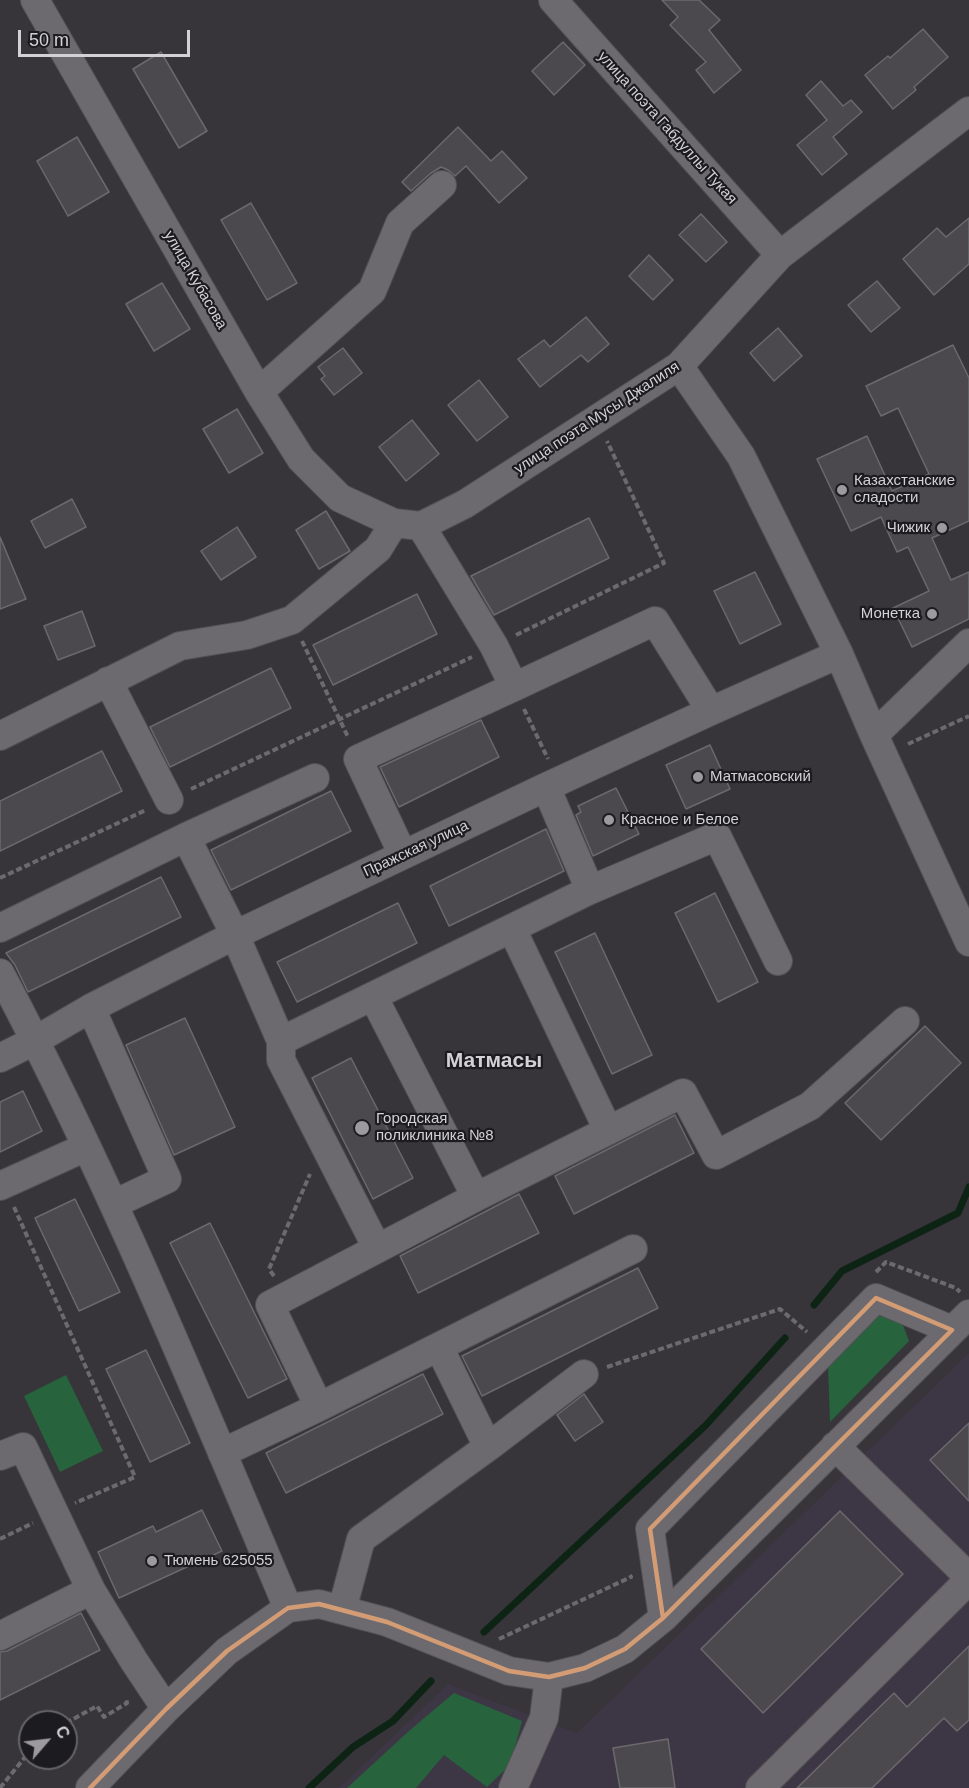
<!DOCTYPE html>
<meta charset="utf-8">
<style>
body{margin:0}
#map{position:relative;width:969px;height:1788px;overflow:hidden;background:#37343a;font-family:Helvetica,sans-serif}
canvas{display:block}
.north{position:absolute;left:18px;top:1710px;width:60px;height:60px;box-sizing:border-box;background:#1c1b1f;border:2px solid #656469;border-radius:50%;rotate:62deg;font-size:16px;font-weight:700;line-height:24px;text-align:center;color:#d3d1d7}
.north::after{content:'';display:block;margin:auto;width:21px;height:27px;background:#9c9aa0;clip-path:polygon(50% 0,100% 100%,50% 72%,0 100%)}
.scale{position:absolute;left:18px;top:30px;width:172px;height:27px;box-sizing:border-box;border:3px solid #d3d1d7;border-top:0;padding-left:8px;font-size:18px;line-height:21px;white-space:nowrap;color:#d3d1d7;-webkit-text-stroke:4px #1c1b1f;paint-order:stroke}
</style>
<div id="map">
<canvas width="969" height="1788"></canvas>
<div class="north">С</div>
<div class="scale">50 m</div>
</div>
<script>
const c = document.querySelector('canvas').getContext('2d');
c.lineJoin = 'round';
function fill(path, color) { c.fillStyle = color; c.fill(path, 'evenodd'); }
function strokePath(path, color, width, dash) { c.strokeStyle = color; c.lineWidth = width; c.lineCap = dash ? 'butt' : 'round'; c.setLineDash(dash || []); c.stroke(path); }
function write(font, color, halo, rows, align = 'center') {
  c.font = font + ' Helvetica,sans-serif'; c.lineWidth = 4.5; c.setLineDash([]); c.textBaseline = 'middle'; c.strokeStyle = halo; c.fillStyle = color; for (const [text, x, y, turn = 0] of rows) {
    c.save(); c.translate(x, y); c.rotate((+turn || 0) * Math.PI / 180); c.textAlign = isNaN(turn) ? turn : align; if (halo) c.strokeText(text, 0, 0); c.fillText(text, 0, 0); c.restore();
  }
}
fill(new Path2D(`
 M969 1353V1788H339L448 1684 577 1733Z`), '#3d3745');
fill(new Path2D(`
 M875 1312 901 1320 909 1341 830 1422 828 1364Z
 M66 1375 103 1451 60 1472 24 1396Z
 M454 1693 522 1721 510 1765 487 1787 444 1755 416 1788H347L409 1731Z`), '#27643d');
strokePath(new Path2D(`
 M814 1305 842 1271 958 1213 969 1187
 M484 1632 706 1425 785 1338
 M309 1788 353 1747 393 1721 431 1681`), '#0d2415', 7);
const building = new Path2D(`
 M662 0H699L720 20 709 30 741 70 714 93 696 70 706 62 670 25 678 17Z
 M923 29 948 57 914 87 916 90 893 109 865 75 888 56 890 58Z
 M563 42 585 65 554 95 532 71Z
 M161 52 207 131 179 148 133 69Z
 M821 81 843 106 851 100 862 112 833 137 847 154 822 175 797 145 827 120 806 95Z
 M458 127 491 161 502 151 527 178 499 203 466 166 455 176 448 170 441 167 431 173 411 191 402 182Z
 M77 137 109 192 68 216 37 161Z
 M251 203 297 283 267 300 221 220Z
 M701 214 727 242 706 262 679 235Z
 M969 218V264L934 295 903 259 937 228 946 237Z
 M649 255 673 280 653 300 629 276Z
 M877 281 900 308 871 332 848 305Z
 M162 283 190 329 154 351 126 304Z
 M586 317 609 344 588 362 581 355 540 387 518 359 544 340 550 347Z
 M778 328 802 356 774 381 750 353Z
 M953 345 969 378V521L932 538 951 580 969 572V619L912 647 893 608 929 591 908 547 897 552 881 517 851 531 817 459 867 436 892 491 929 474 898 408 881 416 866 386Z
 M343 348 362 373 334 395 321 379 325 376 318 367Z
 M479 380 508 417 477 441 448 405Z
 M237 409 263 453 229 473 203 429Z
 M412 420 439 454 406 481 379 447Z
 M72 499 86 527 45 548 31 521Z
 M326 511 350 551 319 569 296 530Z
 M589 518 609 558 494 615 471 576Z
 M237 527 256 557 221 580 201 551Z
 M0 537 26 599 0 609Z
 M755 572 781 624 740 644 714 591Z
 M417 594 437 634 333 685 313 645Z
 M82 611 95 646 58 660 44 626Z
 M271 668 291 708 170 767 150 727Z
 M481 720 499 757 399 807 380 767Z
 M710 745 730 789 686 809 666 765Z
 M102 751 122 791 0 851V801Z
 M616 788 639 834 593 856 576 815 581 812 578 806Z
 M331 791 351 831 231 890 211 850Z
 M546 829 564 871 449 926 430 886Z
 M161 877 181 917 28 992 15 965 6 953Z
 M715 893 758 982 718 1002 675 913Z
 M398 903 417 943 297 1002 277 962Z
 M595 933 652 1055 612 1074 555 952Z
 M185 1018 235 1127 174 1155 126 1045Z
 M925 1026 961 1063 881 1140 845 1103Z
 M351 1058 413 1178 373 1199 312 1078Z
 M23 1091 42 1131 0 1152V1102Z
 M675 1115 694 1153 574 1214 555 1176Z
 M519 1194 539 1233 418 1293 400 1256Z
 M75 1199 120 1292 79 1311 35 1218Z
 M210 1223 287 1379 248 1398 170 1243Z
 M638 1268 658 1308 482 1396 462 1356Z
 M146 1350 190 1443 150 1462 106 1369Z
 M423 1374 443 1414 286 1493 266 1453Z
 M584 1394 603 1422 575 1441 557 1415Z
 M969 1423V1501L930 1460Z
 M202 1510 222 1551 119 1598 98 1552 153 1526 156 1532Z
 M840 1511 903 1574 763 1713 701 1649Z
 M81 1613 100 1650 0 1700V1652L7 1651Z
 M969 1646V1720L957 1731 944 1718 872 1788H797L894 1693 907 1707Z
 M668 1739 675 1788H620L613 1748Z`);
fill(building, '#4b494d');
strokePath(building, '#6b696e', 1.5);
const minor = new Path2D(`
 M35 0 259 392 301 459 340 498 394 523 421 526 465 504 679 366 780 255 969 111
 M553 0 780 255
 M679 366 741 456 839 654 874 735 969 942
 M259 392 372 291 400 223 442 185
 M108 681 169 800
 M514 687 655 621 711 711
 M874 735 969 643
 M0 736 180 646 247 635 292 620 378 549 394 523
 M546 787 590 890 717 836 778 961
 M186 837 235 935 281 1041 590 890
 M403 855 358 759 514 687 494 646 421 526
 M0 928 186 837 315 778
 M512 929 608 1130
 M0 973C109 1178 197 1394 288 1608
 M373 996 476 1197 683 1093 716 1155 810 1106 905 1021
 M91 1008 167 1179 114 1204
 M281 1041V1060L377 1248
 M0 1058 36 1040 91 1008 235 935 546 787 711 711 839 654
 M0 1186 86 1147
 M439 1347 488 1447
 M319 1407 270 1305 476 1197
 M835 1446 969 1577
 M222 1453 319 1407 633 1249
 M0 1456 23 1447 91 1590 134 1661 166 1709
 M342 1610 361 1539 488 1447 584 1374
 M663 1618 650 1529 876 1298 952 1330
 M0 1636 91 1590
 M90 1788 166 1709 227 1651 288 1608 319 1604 387 1622 509 1671 549 1677 585 1668 625 1649 663 1618 969 1314
 M513 1788 544 1718 549 1677
 M760 1788 969 1580`);
strokePath(minor, '#525055', 30);
strokePath(new Path2D(`
 M516 635 664 563 607 441
 M302 641 348 737
 M524 709 548 759
 M908 744 969 716
 M191 789 472 657
 M0 878 146 810
 M14 1207 135 1477 75 1503
 M876 1272 886 1262 956 1288 960 1292
 M274 1276 269 1269 310 1174
 M607 1367 780 1309 807 1332
 M0 1539 33 1523
 M499 1639 631 1577 630 1575
 M66 1723 97 1706 104 1717 127 1703 126 1698
 M0 1788 30 1751`), '#6d6a6f', 4, [6, 3]);
strokePath(minor, '#6c6a6e', 28);
strokePath(new Path2D(`
 M876 1298 952 1330 663 1618 650 1529Z
 M90 1788 166 1709 227 1651 288 1608 319 1604 387 1622 509 1671 549 1677 585 1668 625 1649 663 1618`), '#d39c74', 4.5);
for (const [x, y, r, color] of [
 [842,490,6,"#9c9aa0"],
 [942,528,6,"#9c9aa0"],
 [932,614,6,"#9c9aa0"],
 [698,777,6,"#9c9aa0"],
 [609,820,6,"#9c9aa0"],
 [362,1128,8,"#9c9aa0"],
 [152,1561,6,"#9c9aa0"]
]) { const dot = new Path2D(); dot.arc(x, y, r, 0, 2 * Math.PI); c.fillStyle = color; c.fill(dot); strokePath(dot, '#1c1b1f', 2); }
write('15px', '#d3d1d7', '#1c1b1f', [
 ["улица поэта Габдуллы Тукая",667,128,48],
 ["улица Кубасова",195,280,60],
 ["улица поэта Мусы Джалиля",597,418,-33],
 ["Пражская улица",416,849,-25]
]);
write('15px', '#d3d1d7', '#1c1b1f', [
 ["Казахстанские",854,481],
 ["сладости",854,498],
 ["Чижик",930,528,"right"],
 ["Монетка",920,614,"right"],
 ["Матмасовский",710,777],
 ["Красное и Белое",621,820],
 ["Городская",376,1119],
 ["поликлиника №8",376,1136],
 ["Тюмень 625055",164,1561]
], 'left');
write('bold 21px', '#d3d1d7', '#1c1b1f', [
 ["Матмасы",494,1061]
]);
</script>
